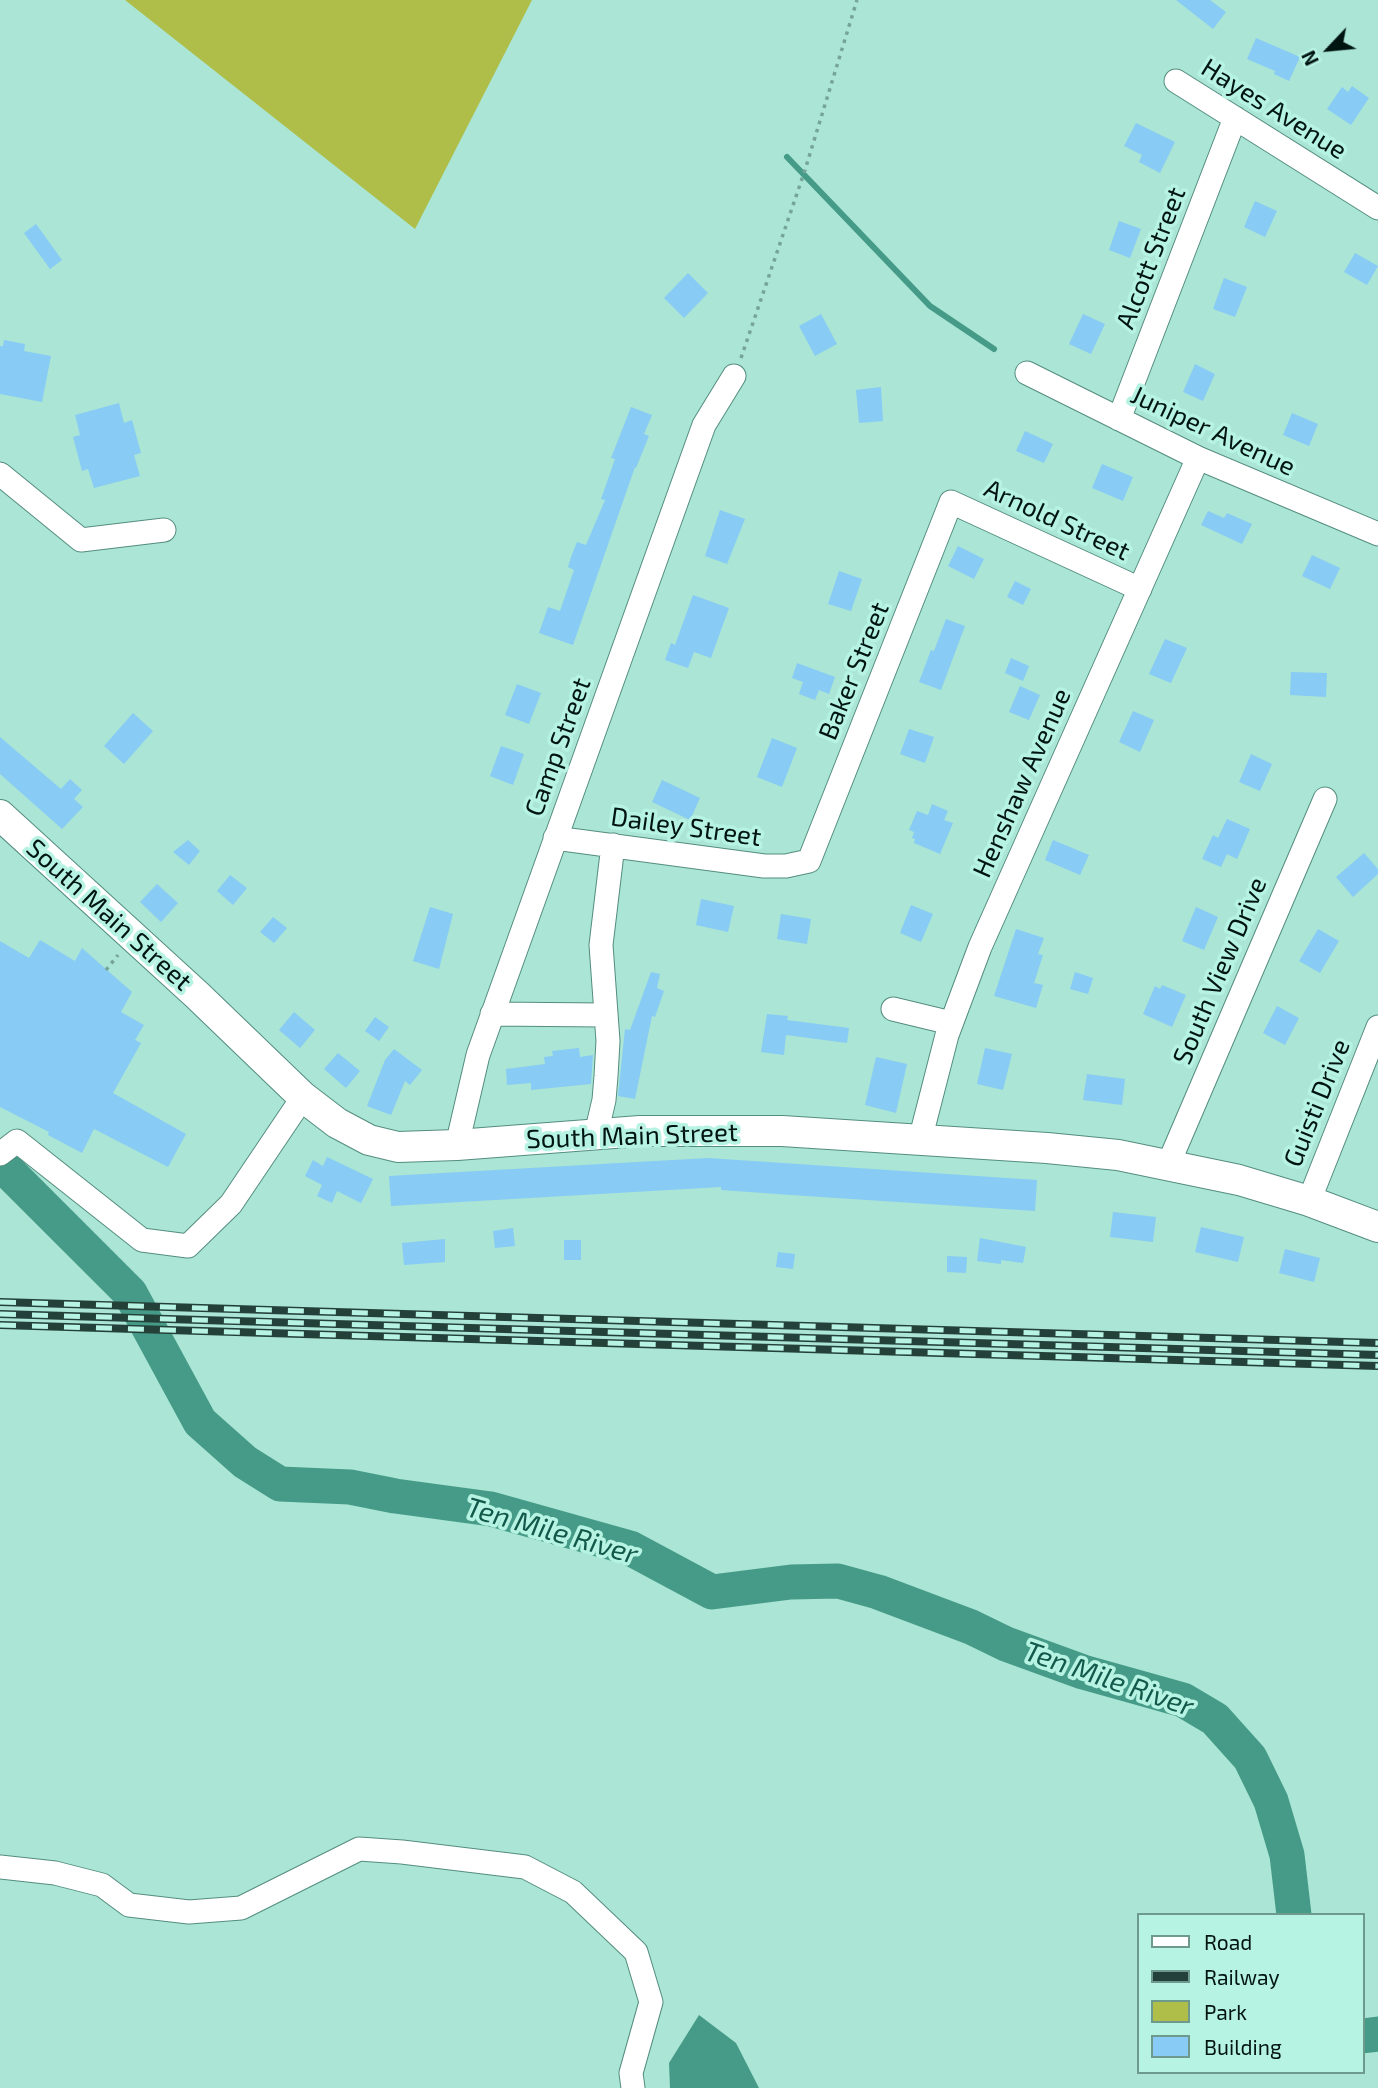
<!DOCTYPE html>
<style>
body{margin:0}
#map{position:relative;width:1378px;height:2088px;overflow:hidden;background:#aae5d5;font-family:"Exo 2",sans-serif}
canvas{display:block}
.legend{position:absolute;left:1137px;top:1913px;width:228px;height:161px;box-sizing:border-box;background:#b7f3e2;border:2px solid #6e9a8e;margin:0;padding:9px 12px;list-style:none;font-size:21px;color:#001510}
.legend li{display:flex;align-items:center;gap:14px;height:35px}
.legend b{width:35px;border:2px solid #6e9a8e}
.north{position:absolute;left:1294px;top:14px;width:70px;height:70px;-webkit-text-stroke:5px #b7f3e2;paint-order:stroke;rotate:244deg;font-size:19px;font-weight:700;line-height:28px;text-align:center;color:#001510}
.north::after{content:'';display:block;margin:auto;width:24px;height:32px;background:#001510;clip-path:polygon(50% 0,100% 100%,50% 72%,0 100%)}
</style>
<div id="map">
<canvas width="1378" height="2088"></canvas>
<ul class="legend">
<li><b style="height:9px;background:#fff"></b>Road</li>
<li><b style="height:9px;background:#244139"></b>Railway</li>
<li><b style="height:19px;background:#afbe48"></b>Park</li>
<li><b style="height:19px;background:#88cbf4"></b>Building</li>
</ul>
<div class="north">N</div>
</div>
<script>
const c = document.querySelector('canvas').getContext('2d');
c.lineJoin = 'round';
function fill(path, color) { c.fillStyle = color; c.fill(path, 'evenodd'); }
function strokePath(path, color, width, dash) { c.strokeStyle = color; c.lineWidth = width; c.lineCap = dash ? 'butt' : 'round'; c.setLineDash(dash || []); c.stroke(path); }
function write(font, color, halo, rows, align = 'center') {
  c.font = font + ' "Exo 2",sans-serif'; c.lineWidth = 7; c.setLineDash([]); c.textBaseline = 'middle'; c.strokeStyle = halo; c.fillStyle = color; for (const [text, x, y, turn = 0] of rows) {
    c.save(); c.translate(x, y); c.rotate((+turn || 0) * Math.PI / 180); c.textAlign = isNaN(turn) ? turn : align; if (halo) c.strokeText(text, 0, 0); c.fillText(text, 0, 0); c.restore();
  }
}
fill(new Path2D(`
 M125 0H532L415 229Z`), '#afbe48');
fill(new Path2D(`
 M699 2015 736 2043 759 2088H670L669 2063Z`), '#459b87');
strokePath(new Path2D(`
 M787 157 930 306 994 349`), '#459b87', 6);
strokePath(new Path2D(`
 M0 1163 130 1293 200 1422 245 1462 280 1484 350 1487 395 1496 491 1509 630 1548 712 1592 791 1582 838 1581 878 1592 971 1627 1006 1644 1083 1672 1183 1700 1215 1719 1250 1758 1271 1801 1287 1855 1294 1915
 M1362 2036 1378 2034`), '#459b87', 35);
fill(new Path2D(`
 M1176 0H1210L1226 12 1213 29Z
 M1256 38 1300 57 1289 81 1274 74 1275 71 1247 59Z
 M1352 86 1369 98 1351 125 1327 109 1342 87 1348 92Z
 M1136 123 1175 142 1160 173 1139 162 1142 155 1124 146Z
 M1255 201 1277 211 1265 237 1244 227Z
 M1119 221 1141 229 1130 258 1109 250Z
 M36 224 62 260 50 269 24 233Z
 M1355 253 1378 266 1367 285 1344 272Z
 M688 273 708 293 684 318 664 298Z
 M1224 278 1247 287 1235 317 1213 309Z
 M821 314 837 344 815 356 799 326Z
 M1083 314 1105 324 1091 354 1069 344Z
 M4 340 25 344 24 351 51 356 42 402 0 394V346H3Z
 M1195 364 1215 374 1203 401 1183 392Z
 M881 387 883 421 859 423 856 390Z
 M119 403 124 423 132 420 141 453 134 455 140 476 94 488 88 469 82 471 73 437 80 435 75 415Z
 M631 407 652 415 644 434 649 436 636 468 635 467 573 645 539 633 548 607 560 611 574 570 568 567 571 557 577 542 586 545 605 500 601 499 615 459 611 458Z
 M1292 413 1318 424 1309 446 1283 435Z
 M1025 431 1053 444 1044 463 1016 451Z
 M1102 464 1133 477 1123 501 1092 488Z
 M720 510 745 519 727 564 705 556Z
 M1208 511 1224 518 1227 513 1252 524 1242 544 1201 525Z
 M958 546 984 559 974 579 948 566Z
 M1312 555 1340 568 1330 589 1302 576Z
 M839 571 862 579 851 611 828 604Z
 M1015 581 1031 589 1023 605 1007 597Z
 M693 595 729 608 711 658 694 652 688 668 665 660 671 643 675 645Z
 M946 619 965 626 941 690 919 682 931 650 934 651Z
 M1165 639 1187 648 1171 683 1149 674Z
 M1011 658 1029 666 1023 681 1005 673Z
 M797 663 835 677 829 694 819 690 815 700 799 694 803 682 792 678Z
 M1291 672 1327 673 1326 697 1290 695Z
 M517 684 541 693 529 724 505 715Z
 M1020 686 1040 695 1029 720 1009 712Z
 M1133 711 1154 720 1140 752 1119 742Z
 M133 713 153 731 124 764 104 746Z
 M909 729 934 737 925 763 900 754Z
 M0 737 61 789 70 779 82 790 74 799 83 807 62 829 0 774Z
 M772 738 797 748 782 787 757 777Z
 M501 746 524 754 513 785 490 776Z
 M1251 754 1272 764 1260 791 1239 782Z
 M662 780 700 798 690 820 652 802Z
 M932 804 948 811 944 820 953 823 940 854 914 843 915 839 912 838 914 832 909 830 917 811 928 815Z
 M1227 819 1250 829 1237 859 1227 854 1221 867 1202 859 1213 835 1218 838Z
 M188 840 200 851 189 865 173 852Z
 M1053 840 1089 855 1080 875 1045 860Z
 M1364 853 1378 869V874L1353 897 1336 877Z
 M230 875 247 888 233 905 217 891Z
 M157 884 178 903 161 922 140 902Z
 M701 899 734 906 728 932 696 925Z
 M911 905 933 914 921 942 900 933Z
 M430 907 453 914 439 969 413 961Z
 M1196 907 1218 917 1204 950 1182 941Z
 M781 914 811 919 807 944 777 939Z
 M273 917 287 928 274 943 260 932Z
 M1016 929 1044 938 1038 954 1043 955 1034 983 1043 985 1036 1008 994 996Z
 M1318 929 1339 941 1320 973 1299 961Z
 M40 940 75 961 82 948 132 992 121 1012 144 1025 135 1040 141 1043 113 1093 186 1134 168 1167 94 1129 82 1153 48 1135 49 1132 0 1107V941L29 958Z
 M651 972 660 974 657 988 664 991 655 1017 652 1016 635 1099 618 1096 625 1029 630 1030Z
 M1075 972 1093 978 1088 994 1070 989Z
 M1162 985 1186 995 1172 1027 1143 1014 1155 986 1160 989Z
 M1277 1006 1299 1018 1285 1045 1263 1033Z
 M294 1012 315 1030 300 1048 279 1030Z
 M767 1014 788 1016 787 1020 849 1028 847 1043 786 1035 784 1055 761 1052Z
 M375 1017 389 1027 379 1041 365 1031Z
 M579 1048 580 1057 593 1055 591 1084 531 1090V1083L507 1085 506 1069 545 1064 544 1057 553 1056 552 1051Z
 M985 1048 1012 1054 1003 1090 977 1084Z
 M394 1049 422 1070 410 1085 405 1081 391 1115 367 1106 385 1060Z
 M338 1053 360 1071 346 1088 324 1069Z
 M876 1057 907 1064 896 1113 865 1105Z
 M1087 1074 1125 1079 1122 1105 1083 1100Z
 M327 1157 373 1179 361 1203 337 1191 332 1203 317 1196 322 1185 305 1176 313 1160 323 1166Z
 M708 1158 1037 1180 1035 1211 791 1195 721 1190V1187L391 1206 389 1176Z
 M1113 1212 1156 1217 1153 1242 1110 1237Z
 M1201 1227 1244 1237 1238 1262 1195 1252Z
 M513 1228 515 1246 495 1248 493 1231Z
 M980 1238 1026 1247 1023 1263 1001 1260V1264L977 1261Z
 M445 1239V1262L404 1265 402 1243Z
 M564 1240H581V1260H564Z
 M1285 1249 1320 1258 1314 1282 1279 1273Z
 M778 1252 795 1254 793 1269 776 1267Z
 M947 1256 967 1257 966 1273 947 1272Z`), '#88cbf4');
const minor = new Path2D(`
 M1176 81 1378 208
 M1027 373 1198 458 1378 534
 M1119 419 1235 118
 M0 474 81 540 164 530
 M555 838 764 866H786L809 861 951 502 1140 589
 M893 1009 951 1023
 M492 1014 604 1015
 M596 1134 604 1100 606 1076 608 1041 601 945 613 845
 M920 1140 947 1035 980 947 1198 458
 M457 1145 478 1055 704 425 734 376
 M0 1154 17 1141 142 1240 188 1246 231 1204 303 1097
 M1168 1165 1325 799
 M1309 1201 1378 1027
 M0 1867 55 1873 102 1885 129 1905 189 1912 241 1908 359 1849 402 1852 525 1867 573 1892 636 1952 651 2002 631 2073 633 2088`);
const major = new Path2D(`
 M0 815 197 995 303 1097 337 1123 369 1140 398 1147 457 1145 640 1131H782L1047 1148 1118 1155 1239 1180 1309 1201 1378 1227`);
strokePath(minor, '#548d7f', 25);
strokePath(major, '#548d7f', 32);
strokePath(new Path2D(`
 M741 358 805 170 857 0
 M106 970 118 955`), '#76a598', 3.5, [3.5, 5]);
strokePath(minor, '#fff', 23);
strokePath(major, '#fff', 30);
const rail = new Path2D(`
 M0 1302 1378 1343
 M0 1314 1378 1355
 M0 1325 1378 1366`);
strokePath(rail, '#244139', 8);
strokePath(rail, '#b7f3e2', 5, [16]);
write('26px', '#001510', '#b7f3e2', [
 ["Hayes Avenue",1274,109,32],
 ["Alcott Street",1151,258,-69],
 ["Juniper Avenue",1213,431,25],
 ["Arnold Street",1057,520,25],
 ["Baker Street",854,671,-68],
 ["Camp Street",558,747,-70],
 ["Henshaw Avenue",1022,783,-66],
 ["Dailey Street",686,827,8],
 ["South Main Street",109,915,42],
 ["South View Drive",1220,971,-67],
 ["Guisti Drive",1317,1103,-68],
 ["South Main Street",632,1136,-2]
]);
write('italic 28px', '#12594b', '#b7f3e2', [
 ["Ten Mile River",552,1531,16],
 ["Ten Mile River",1109,1679,19]
]);
</script>
